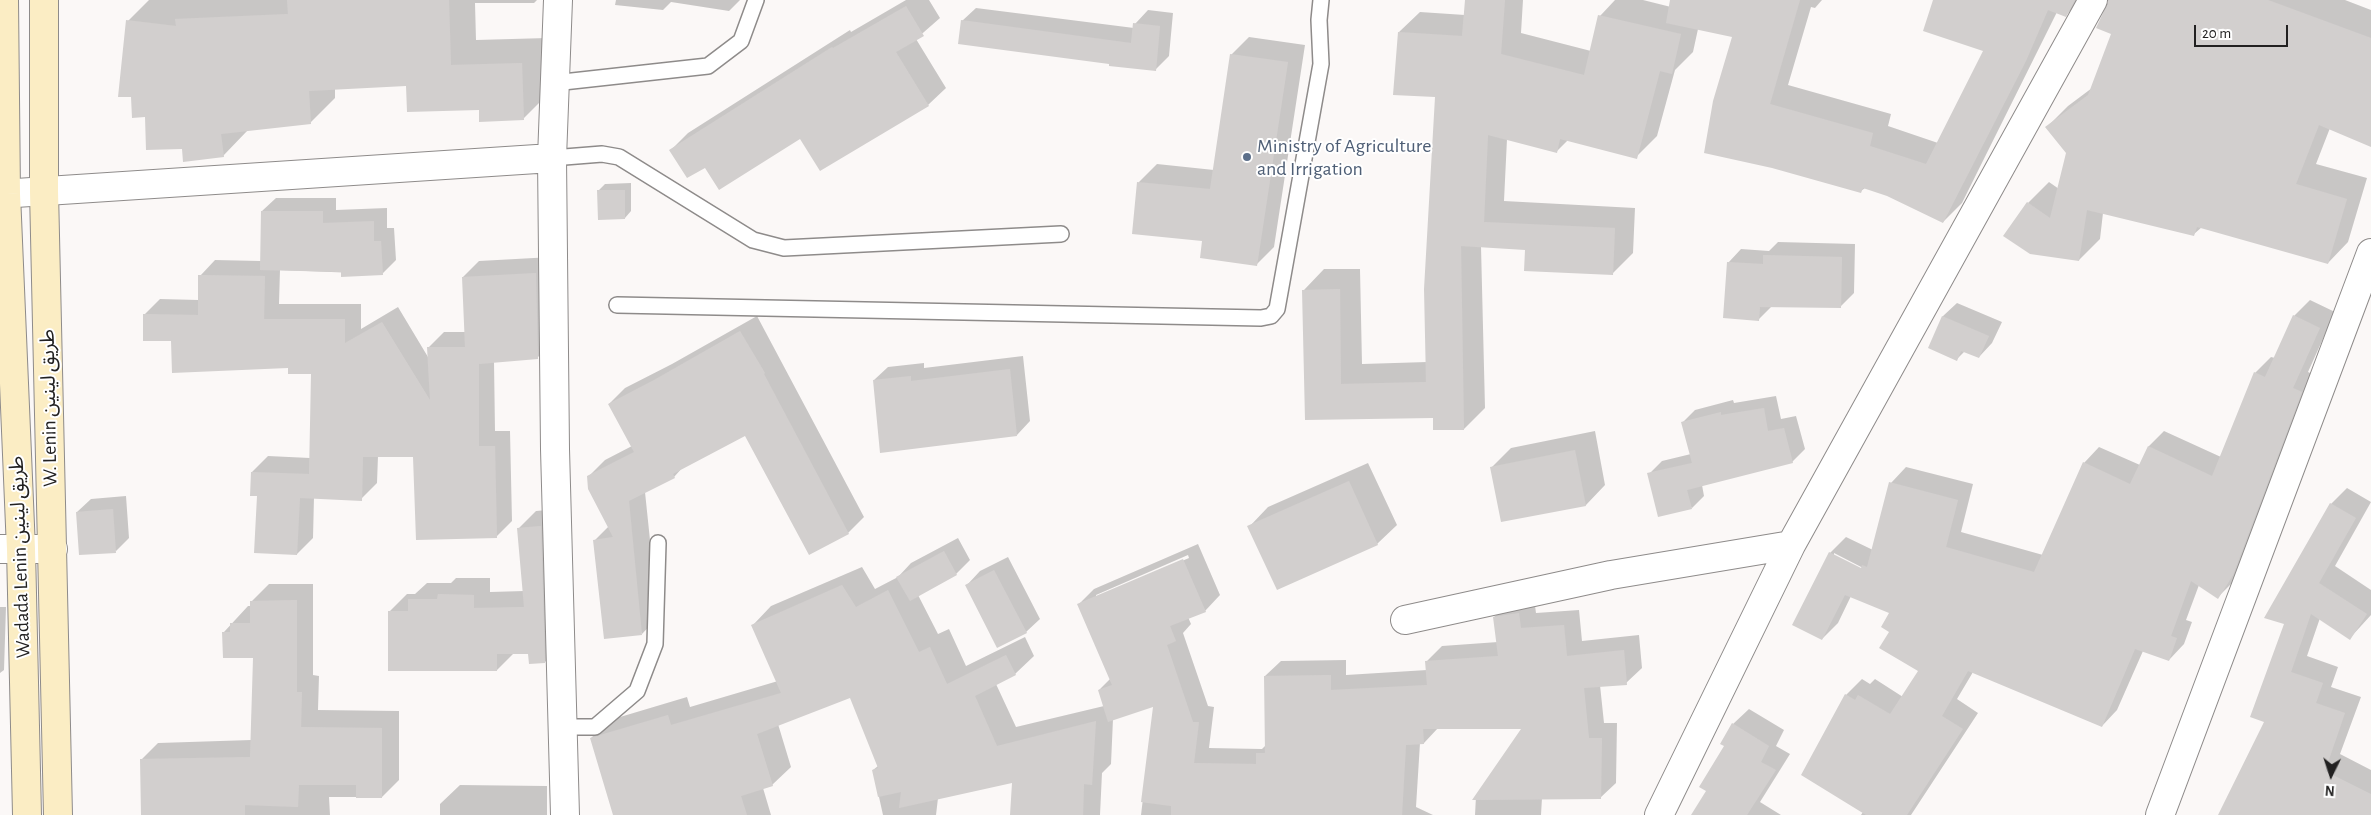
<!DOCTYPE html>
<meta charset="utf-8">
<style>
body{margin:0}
#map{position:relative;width:2371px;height:815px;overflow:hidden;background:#fbf8f7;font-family:"Alegreya Sans",sans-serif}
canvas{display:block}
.north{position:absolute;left:2306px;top:750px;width:50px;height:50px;-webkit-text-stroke:4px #fff;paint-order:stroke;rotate:184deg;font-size:14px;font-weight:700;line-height:20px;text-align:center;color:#222121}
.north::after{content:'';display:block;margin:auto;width:18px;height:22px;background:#222121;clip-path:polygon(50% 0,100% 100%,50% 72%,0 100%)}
.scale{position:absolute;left:2194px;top:25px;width:94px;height:22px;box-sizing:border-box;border:2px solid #222121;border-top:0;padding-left:6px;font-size:15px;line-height:18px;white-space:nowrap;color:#222121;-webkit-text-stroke:4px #fff;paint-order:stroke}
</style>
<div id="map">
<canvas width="2371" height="815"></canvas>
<div class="north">N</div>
<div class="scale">20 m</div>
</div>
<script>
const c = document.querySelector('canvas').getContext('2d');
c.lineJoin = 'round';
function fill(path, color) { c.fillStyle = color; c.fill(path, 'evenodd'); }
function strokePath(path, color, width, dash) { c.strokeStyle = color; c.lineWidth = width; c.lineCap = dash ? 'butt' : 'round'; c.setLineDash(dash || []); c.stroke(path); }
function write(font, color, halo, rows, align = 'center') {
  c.font = font + ' "Alegreya Sans","Noto Sans Arabic",sans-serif'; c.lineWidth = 4; c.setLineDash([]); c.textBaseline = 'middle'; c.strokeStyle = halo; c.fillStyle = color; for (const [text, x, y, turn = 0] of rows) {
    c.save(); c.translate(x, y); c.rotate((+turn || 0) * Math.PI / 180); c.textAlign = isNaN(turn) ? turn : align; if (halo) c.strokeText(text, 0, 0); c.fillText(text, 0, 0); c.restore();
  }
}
fill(new Path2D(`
 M149 0H537L534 3H475L476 40 547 38 549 93 524 118 480 109 408 85 335 88V98L310 123 248 130 223 156 183 148 146 116 128 21Z
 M616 0H740L729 11 671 2 663 10 615 5Z
 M906 0H929L940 18 916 39 946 88 928 105 820 169 801 137 705 166 671 150 688 133 850 30 851 32Z
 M1466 0H1523L1521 33 1591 51 1600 16 1615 0H1643L1671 7 1672 0H1822L1815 8 1811 7 1788 85 1891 114 1888 126 1938 143 1985 50 1935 0H2081L2066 15 2057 12 1962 203 1943 222 1888 195 1865 188 1861 191 1773 167 1734 36 1698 29 1693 52 1675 70 1657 136 1636 157 1568 140 1556 152 1507 139 1504 201 1635 208 1633 253 1613 273 1527 248 1481 246 1485 408 1464 429 1434 417 1306 419 1304 290 1324 269H1360L1362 364 1427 362 1436 96 1399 32 1420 12 1465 15Z
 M2108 0H2345L2371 10V145L2330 128 2316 164 2367 178 2348 242 2328 263 2202 227 2194 234 2103 213 2100 239 2079 260 2028 203 2049 182 2059 189 2068 153 2047 127 2068 106 2092 88 2113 33Z
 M976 8 1134 28 1135 24 1148 10 1173 13 1169 56 1156 69 962 21Z
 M1249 37 1305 45 1274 247 1256 265 1204 240 1134 233 1139 182 1157 164 1214 170 1231 55Z
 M631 183V211L625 218 598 191 605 184Z
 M276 198H336V210L387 208V228H394L396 260 382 274 280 270 279 304H361V329L398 307 428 357V348L444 332H466L463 277 479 261 552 257 554 342 538 357 494 361 495 431H510L512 521 496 537 414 456H378L377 483 361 499 314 497 313 538 297 554 258 495 252 472 268 456 310 458 312 372 172 340 144 315 160 299 199 300 200 276 215 260 261 261 262 211Z
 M1778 242 1855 244 1854 293 1840 307 1772 306 1758 320 1728 263 1741 249 1769 251Z
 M2310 300 2335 312 2308 372 2317 376 2234 581 2218 597 2199 585 2186 620 2192 622 2184 644 2169 660 2143 651 2117 710 2102 726 1973 672 1957 699 1978 713 1911 815H1861L1863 812 1846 695 1862 679 1870 684 1875 679 1903 697 1920 671 1891 631V613L1851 596 1838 623 1822 639 1830 553 1846 537 1873 550 1891 483 1906 467 1973 484 1961 532 2043 555 2084 463 2099 447 2140 465 2149 446 2164 431 2221 457 2255 373 2271 357 2275 358 2294 316ZM1834 553 1867 570 1866 572 1834 556Z
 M1957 303 2002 322 1992 343 1979 357 1965 351 1957 359 1930 348 1943 316Z
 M757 316 864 517 848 533 746 434 684 466 674 477 645 492 658 617 642 634 595 540 609 526 588 477 605 460 632 446 609 404 625 388 672 364Z
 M1023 356 1030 421 1017 435 874 380 888 367 924 363V368Z
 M1776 396 1781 419 1796 416 1805 449 1792 462 1702 485 1704 496 1692 508 1649 474 1662 461 1691 454 1682 423 1695 410 1733 400 1734 403Z
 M1595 431 1605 485 1586 505 1502 521 1491 468 1511 448Z
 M1368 463 1397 525 1377 544 1249 527 1268 507Z
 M2347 488 2371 502 2335 566 2371 590V615L2350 638 2320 618 2307 656 2338 667 2331 687 2361 697 2340 754 2371 770V815H2221L2265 721 2331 504Z
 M126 496 129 538 116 551 77 512 91 499Z
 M558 509 562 645 545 662 529 653H514L497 670 390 611 407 594H415L427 583H451L456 578H490V592L524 591 519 528 536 511Z
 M958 538 970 560 956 574 918 595 938 634 949 629 966 666 1025 637 1034 656 1015 674 996 684 1016 727 1104 706 1099 690 1111 678 1079 604 1094 589 1198 544 1220 595 1205 611 1188 617 1191 624 1183 633 1208 706 1214 707 1209 748 1262 749 1266 745 1265 676 1281 661 1346 660V675L1427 670V661L1442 646 1498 642 1494 617 1510 602 1534 598 1536 613 1579 610 1582 641 1639 635 1642 668 1626 683 1600 685 1604 723H1617L1616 783 1600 798H1542L1541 815H1475L1476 796 1523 728 1439 727 1424 743H1420L1416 807 1433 815H1141L1154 706 1113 719 1111 764 1102 773 1100 815H1011L1013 781 938 798 936 815H883L873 770 878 766 850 696 778 724 791 767 772 785 763 788 771 815H614L591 738 610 720 687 697 690 707 778 681 753 625 771 606 862 567 875 589 898 577 911 563ZM1188 555 1189 558 1096 597V595Z
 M1008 557 1040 619 1026 632 967 585 980 571Z
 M269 584H313V675L319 676 318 710 399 711V780L382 797H329L330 815H142L141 760 158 743 251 740 254 656 224 632 248 606H252V601Z
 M0 607H6L4 670 0 673Z
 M1749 709 1784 730 1776 746 1790 754 1760 802 1781 815H1693L1707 791 1733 724Z
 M460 785 547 786V815H440V804Z`), '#0003');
fill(new Path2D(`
 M287 0H449L451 65 522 63 524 120 479 122V110L407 112 406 86 309 91 311 124 221 134 224 157 183 162 182 149 146 150 145 117 132 118 131 97H118L126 20 176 26 175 19 288 14Z
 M1465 0H1505L1501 54 1584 75 1598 15 1681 34 1672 74 1660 71 1637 159 1560 139 1557 153 1488 135 1484 222 1615 228 1613 275 1524 271 1525 250 1461 246 1464 430H1433V418L1305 420 1302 290 1340 289 1341 384 1426 382 1424 289 1435 97 1393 95 1398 32 1462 36Z
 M1670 0H1800L1770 104 1873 133 1870 146 1926 164 1983 51 1923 31 1933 0H2075L2066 17 2048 10 2026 61 1943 223 1887 196 1863 188 1861 193 1772 168 1704 153 1713 101 1732 37 1666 23Z
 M2109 0H2268L2371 38V147L2319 125 2296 184 2347 199 2328 264 2197 227 2194 236 2087 210 2079 261 2030 254 2003 236 2027 202 2050 218 2066 153 2045 127 2088 95 2111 34 2096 28Z
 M906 6 924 36 896 52 929 106 820 171 800 139 719 190 705 168 687 178 669 150 832 47 833 48Z
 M961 20 1131 43 1133 23 1160 26 1156 71 1109 66V64L958 44Z
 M1230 54 1288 62 1257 266 1200 258 1202 241 1132 234 1137 182 1210 189Z
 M597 190H625V219L598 220Z
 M261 211H323V223L374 221V241H381L383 275 341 277V272L260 270Z
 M1763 255 1842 257 1841 308 1760 307 1759 321 1723 318 1727 262 1763 264Z
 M536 273 538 359 479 364V446H495L497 538 416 540 413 457H363L362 501 300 498 297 555 254 553 257 496H250L251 472 309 474 311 374H288V368L172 373 171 341H143V314L198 315V275L265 276 264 319H345V343L382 322 430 400 427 347H465L462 277Z
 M2293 315 2320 328 2293 388 2302 392 2233 575 2218 599 2191 581 2171 636 2177 638 2169 661 2135 649 2102 727 1968 671 1942 716 1963 729 1907 815H1866L1801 775 1845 694 1855 700 1858 695 1890 714 1918 671 1879 648 1889 632 1881 627 1889 613 1845 595 1822 640 1792 625 1829 552 1861 568 1862 565 1867 567 1889 482 1958 500 1946 547 2034 572 2083 462 2130 484 2148 446 2212 476 2254 372 2265 377Z
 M1942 316 1989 336 1979 358 1961 351 1957 361 1928 348Z
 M740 331 765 373 764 374 849 534 809 555 745 436 673 474 675 478 629 501 642 635 604 639 593 540 613 537 588 489 587 476 634 452 608 404 654 380Z
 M1010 369 1017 436 880 453 873 380 911 376V381Z
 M1764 408 1768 431 1784 428 1793 463 1687 490 1692 509 1658 517 1647 473 1692 463 1681 422 1721 412V415Z
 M1575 450 1586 506 1501 522 1490 467Z
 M1349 481 1378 545 1277 590 1247 526Z
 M2330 503 2356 518 2319 583 2367 614 2350 640 2311 614 2291 672 2323 683 2316 703 2345 713 2325 771 2371 794V815H2218L2264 722 2250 717 2284 624 2264 618Z
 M113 509 116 553 79 555 76 512Z
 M541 526 545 663 529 664 528 654H497V671H388V611H408V599H437L438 594 474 595V608L524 607 517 528Z
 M944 551 957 575 910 601 896 577Z
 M1183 559 1206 612 1170 626 1176 641 1167 645 1193 722H1199L1194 763 1256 764V753H1265L1264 676 1331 675V690L1427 685 1425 661 1498 656 1493 617 1519 613 1521 628 1564 625 1567 656 1624 650 1627 685 1584 688 1589 738H1602L1601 799 1472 800 1521 729H1423L1424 744 1406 745 1402 815H1171V806L1141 802 1153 707 1108 722 1098 690 1112 685 1077 604Z
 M994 570 1027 633 997 648 965 585Z
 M842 585 856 607 888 590 919 652 930 647 947 684 1006 655 1016 675 975 696 997 746 1096 721 1092 785 1084 784 1083 815H1010L1012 783 899 808 901 792 878 797 872 770 878 768 850 698 757 734 773 786 741 796 747 815H613L590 738 668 715 671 725 781 693 751 625Z
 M297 600V692H302L301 727 382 728V798H356V785H299L298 807 245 805V815H141L140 759 250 757 253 658H223L222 632H230V623H250V601Z
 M1732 723 1769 746 1761 762 1776 770 1747 815H1691L1706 791 1699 787 1724 746 1720 744Z`), '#d2cfce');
const lane = new Path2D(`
 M554 83 708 66 741 41 756 0
 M552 158 602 154 619 157 753 240 784 248 1061 234
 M617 305 1261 318 1271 316 1277 309 1321 64 1319 20 1321 0
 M563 727H595L637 691 655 644 658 543`);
const street = new Path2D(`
 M558 0 552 158 555 449 565 815
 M0 194 552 158
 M0 549H53
 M1405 620 1611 575 1791 545
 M1659 815 1791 545 2093 0
 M2160 815 2371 253`);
const secondary = new Path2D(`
 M4 0 6 194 21 549 27 815
 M44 0V191L58 815`);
strokePath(lane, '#8e8b8a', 18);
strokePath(street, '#8e8b8a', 30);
strokePath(secondary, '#8e8b8a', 30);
strokePath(lane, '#fff', 15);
strokePath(street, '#fff', 28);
strokePath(secondary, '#fbedc4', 28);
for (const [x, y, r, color] of [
 [1247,157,5,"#5c6f8a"]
]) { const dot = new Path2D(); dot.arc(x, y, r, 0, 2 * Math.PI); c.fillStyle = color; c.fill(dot); strokePath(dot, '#fff', 2); }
write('20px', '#4e5e75', '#fff', [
 ["Ministry of Agriculture",1257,146],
 ["and Irrigation",1257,169]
], 'left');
write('20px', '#222121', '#fff', [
 ["W. Lenin طريق لينين",49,408,-91],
 ["Wadada Lenin طريق لينين",20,557,-92]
]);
</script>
